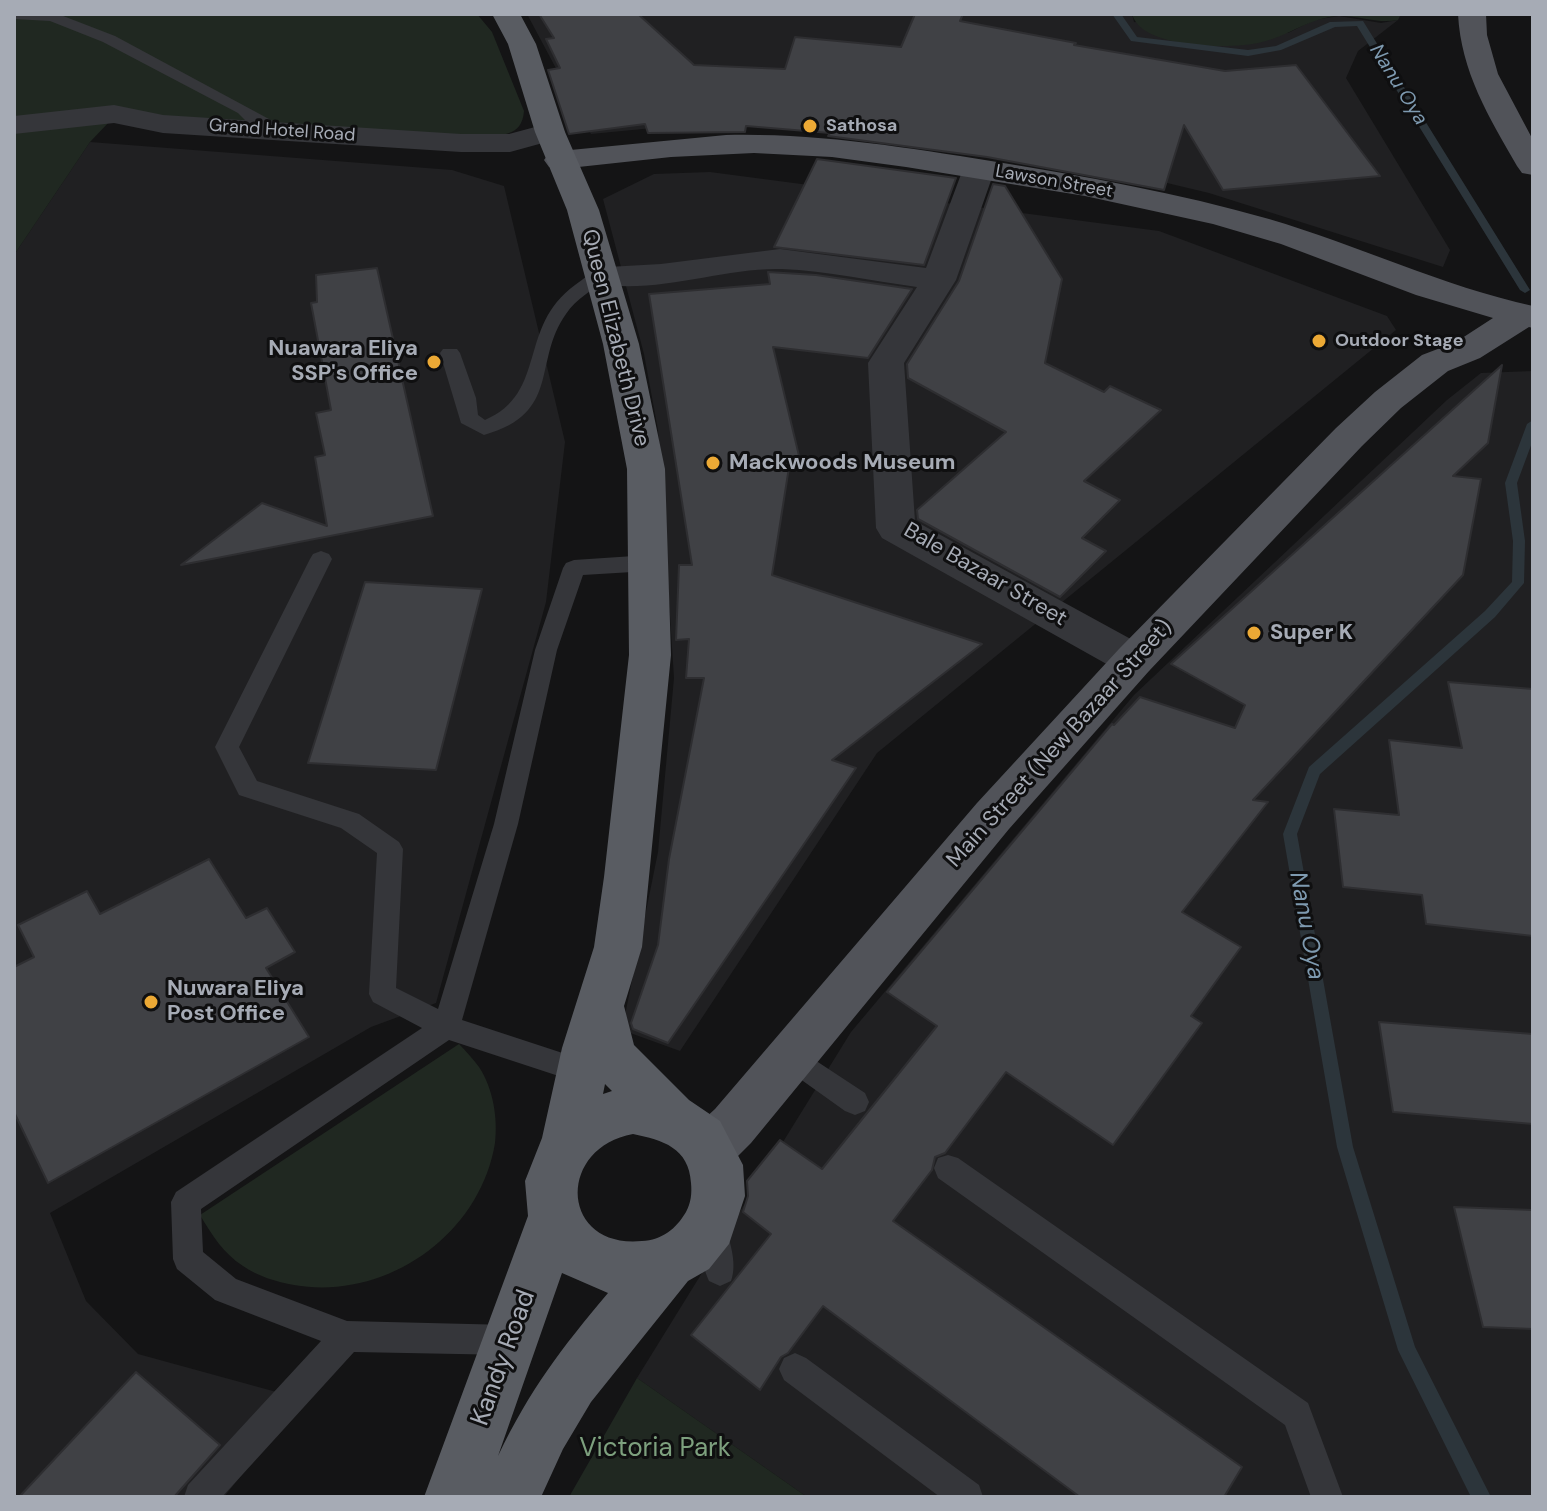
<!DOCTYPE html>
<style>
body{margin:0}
#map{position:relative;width:1547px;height:1511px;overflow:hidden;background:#141415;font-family:"DM Sans",sans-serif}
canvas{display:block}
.frame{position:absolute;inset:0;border:16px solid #a6abb5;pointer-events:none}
</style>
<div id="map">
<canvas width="1547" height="1511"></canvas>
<div class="frame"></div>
</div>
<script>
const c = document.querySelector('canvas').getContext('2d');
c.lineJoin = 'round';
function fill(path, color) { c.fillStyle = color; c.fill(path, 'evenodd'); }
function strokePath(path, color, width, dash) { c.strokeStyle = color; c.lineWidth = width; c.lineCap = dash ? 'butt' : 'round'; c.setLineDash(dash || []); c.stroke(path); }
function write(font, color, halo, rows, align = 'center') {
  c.font = font + ' "DM Sans",sans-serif'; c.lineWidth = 6; c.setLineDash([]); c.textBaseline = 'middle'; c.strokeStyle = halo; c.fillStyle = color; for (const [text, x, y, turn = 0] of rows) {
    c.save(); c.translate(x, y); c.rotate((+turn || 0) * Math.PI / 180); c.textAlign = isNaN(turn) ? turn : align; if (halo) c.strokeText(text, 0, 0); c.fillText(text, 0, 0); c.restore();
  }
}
fill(new Path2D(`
 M527 14H1132L1134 22 1288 33 1314 20 1339 16 1381 23 1398 20 1358 51 1346 78 1450 250 1443 267 1209 193 1100 167 787 122 684 125 591 134Z
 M90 142 452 170 504 186 565 442 546 602 436 1003 371 1027 50 1213 86 1301 138 1354 302 1399 224 1497H14V255Z
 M710 172 1159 231 1387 316 1396 330 877 753 680 1051 622 1030 658 852 674 678 658 430 644 354 603 199 654 174Z
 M1533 371V1497H807L637 1378 851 1032 1134 695 1447 400 1481 373Z`), '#202022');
fill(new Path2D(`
 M14 14H477L492 32 524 111C522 138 500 135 478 136L135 114 110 121 90 142 14 255Z
 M1132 14H1401L1398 20C1377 24 1358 15 1337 16 1310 18 1288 36 1262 42 1232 50 1141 49 1132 14Z
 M459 1044C466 1051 473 1059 479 1067 493 1088 498 1118 495 1143 480 1235 386 1301 294 1285 277 1282 257 1276 243 1266 223 1253 212 1235 200 1215Z
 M637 1378 807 1497H569Z`), '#202821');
fill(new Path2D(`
 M1112 14H1121L1137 37 1248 50 1276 46 1330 22 1363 21 1530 290 1525 293 1520 290 1357 26 1335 27 1281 50 1248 56 1131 41Z
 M1533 420V440L1517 483 1525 541 1524 583 1495 617 1320 774 1297 834 1353 1147 1415 1347 1491 1497H1471L1398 1350 1337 1147 1283 834 1309 767 1485 611 1512 582 1513 541 1505 483 1527 424Z`), '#2c353b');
const building = new Path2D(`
 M539 14H638L694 65 785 69 795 37 901 47 915 14H963L960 21 1076 43 1074 45 1225 71 1296 65 1380 176 1223 190 1184 125 1164 190 987 157 828 136 830 133 746 126 745 132 648 133 645 124 569 134 548 70 560 68 546 39 554 38Z
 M817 159 956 178 924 265 774 247Z
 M993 184 1005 186 1062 279 1045 363 1104 392 1110 386 1161 410 1084 481 1120 500 1082 538 1106 551 1060 597 918 519 917 510 1006 432 908 378 907 364 959 281Z
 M377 268 433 516 181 565 262 503 327 526 315 457 325 455 316 413 331 410 311 303 317 302 316 275Z
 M768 272 816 275 912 289 868 358 773 347 800 460 790 461 772 575 982 644 832 760 856 768 668 1043 633 1029 631 1023 658 945 669 859 704 678H686L689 639 676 640 679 565H692L649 294 770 284Z
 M1502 365 1488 443 1453 476 1481 479 1463 575 1253 800 1268 802 1182 912 1241 947 1191 1016 1202 1023 1113 1145 1006 1072 945 1153 935 1157 932 1170 893 1221 1242 1467 1224 1497H1080L823 1306 788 1353 781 1357 760 1390 691 1335 771 1234 743 1212 748 1196 747 1181 780 1140 822 1169 937 1026 887 992 1112 724 1114 725 1140 697 1235 728 1245 705 1171 664Z
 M365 582 482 589 436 770 308 763Z
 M1448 682 1533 689V936L1426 924 1422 895 1343 887 1334 809 1399 815 1389 740 1462 748Z
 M209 859 246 918 267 908 295 952 266 968 309 1037 48 1183 14 1112V967L34 957 18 925 87 891 100 914Z
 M1379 1022 1533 1034V1124L1393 1112Z
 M1454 1207 1533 1210V1329L1483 1327Z
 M136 1372 220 1445 174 1497H19Z`);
fill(building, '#404145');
strokePath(building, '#2e2e31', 2);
fill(new Path2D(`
 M14 14H58L115 36 293 132 285 137 249 124 238 113 103 42 50 21 14 19Z
 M602 269 608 271 611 275 608 279C593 289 576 299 566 314 532 362 562 413 484 435L461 423 440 353 443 349H457L460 353 476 398 478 415 485 420C548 393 517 327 575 285 583 279 592 272 602 269Z
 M321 551 329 554 332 559 239 747 257 781 359 814 399 842 403 849 396 988 438 1009 494 824 535 650 563 568 566 563 574 560 649 555 657 558 660 563 657 568 649 571 583 575 557 650 518 824 462 1020 593 1063 597 1072 593 1081 583 1084 449 1040 201 1209 203 1252 236 1279 347 1321 510 1325 521 1329 525 1340 521 1351 510 1355 354 1352 222 1497H184L188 1485 321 1341 215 1300 177 1269 173 1259 171 1202 176 1192 422 1028 373 1002 369 994 377 853 341 828 239 795 215 747 310 559 313 554Z
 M792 1045 865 1093 869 1102 865 1111 855 1115 845 1111 782 1066 778 1057 782 1048Z
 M948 1155 958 1158 1308 1403 1343 1497H1311L1285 1425 938 1178 934 1168 938 1158Z
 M711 1214 721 1218C729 1236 738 1263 731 1281L720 1286 709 1281C702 1264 693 1236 701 1218Z
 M795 1353 806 1358 979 1485 983 1497H940L784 1380 779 1369 784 1358Z`), '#35363a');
fill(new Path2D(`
 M114 105 163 115 461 134H509L550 123 561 126 565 132 561 138 510 152H461L163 133 114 123 14 134V116Z
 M979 160 990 162 995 169 956 280 904 363 915 521 1149 649 1155 660 1149 671 1134 676 1119 671 882 538 876 528 868 363 917 287C873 281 827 271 782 269 721 267 652 297 590 282L585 275 590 268 661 264 780 249 926 268 963 169 968 162Z`), '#35363a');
fill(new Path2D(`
 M1458 14H1486L1487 35 1498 74 1533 140V175L1522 173 1517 166C1489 117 1461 72 1458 14Z
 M726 135C816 133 903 147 991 161 1084 176 1178 193 1269 219 1358 245 1442 286 1533 306V328L1529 327 1480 358 1448 371 1401 408 1362 446 1149 671 1009 829 751 1143 729 1165 710 1172 691 1165 684 1148 691 1131 715 1109 977 803 1119 649 1336 428 1375 392 1422 355 1456 342 1493 318 1416 295 1281 244 1213 224 1085 196 906 167 832 157 754 153 671 157 560 169 549 167 544 160 549 153 560 151Z`), '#515359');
fill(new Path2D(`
 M492 14H520L536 44 565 132 599 210 639 344 665 469 671 655 642 947 624 1006 634 1045 689 1100 720 1121 743 1165 745 1196 729 1244 709 1269 688 1281 591 1402 563 1449 541 1497H424L528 1216 525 1181 542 1138 562 1048 594 947 604 877 629 655 627 469 603 344 567 210 535 132 508 44ZM605 1084 612 1091 603 1094ZM633 1134C663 1140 689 1148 691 1183 692 1193 691 1203 686 1212 676 1229 662 1240 642 1241 560 1249 556 1148 633 1134ZM562 1273 608 1293C561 1349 530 1389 498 1456Z`), '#595c62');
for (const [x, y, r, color] of [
 [810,126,8,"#eca935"],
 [1319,341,8,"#eca935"],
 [434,362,8,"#eca935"],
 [713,463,8,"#eca935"],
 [1254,633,8,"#eca935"],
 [151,1002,8,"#eca935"]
]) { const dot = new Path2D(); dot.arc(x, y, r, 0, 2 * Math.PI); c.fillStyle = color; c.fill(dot); strokePath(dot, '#0f0f10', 3); }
write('bold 18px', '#a6abb5', '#0f0f10', [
 ["Sathosa",826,126],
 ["Outdoor Stage",1335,341]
], 'left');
write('18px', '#a6abb5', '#0f0f10', [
 ["Grand Hotel Road",282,131,4],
 ["Lawson Street",1054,182,10]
]);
write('italic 20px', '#7e9ab0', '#0f0f10', [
 ["Nanu Oya",1398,85,58]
]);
write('22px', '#a6abb5', '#0f0f10', [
 ["Queen Elizabeth Drive",615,338,76],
 ["Bale Bazaar Street",985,575,30],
 ["Main Street (New Bazaar Street)",1060,744,-48]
]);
write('bold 22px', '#a6abb5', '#0f0f10', [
 ["Nuawara Eliya",418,349,"right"],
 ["SSP's Office",418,374,"right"],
 ["Mackwoods Museum",729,463],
 ["Super K",1270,633],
 ["Nuwara Eliya",167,989],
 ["Post Office",167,1014]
], 'left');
write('italic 24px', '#7e9ab0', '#0f0f10', [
 ["Nanu Oya",1306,926,80]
]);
write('26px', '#a6abb5', '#0f0f10', [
 ["Kandy Road",504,1358,-70]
]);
write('26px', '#7da07e', '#0f0f10', [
 ["Victoria Park",655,1449]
]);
</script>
